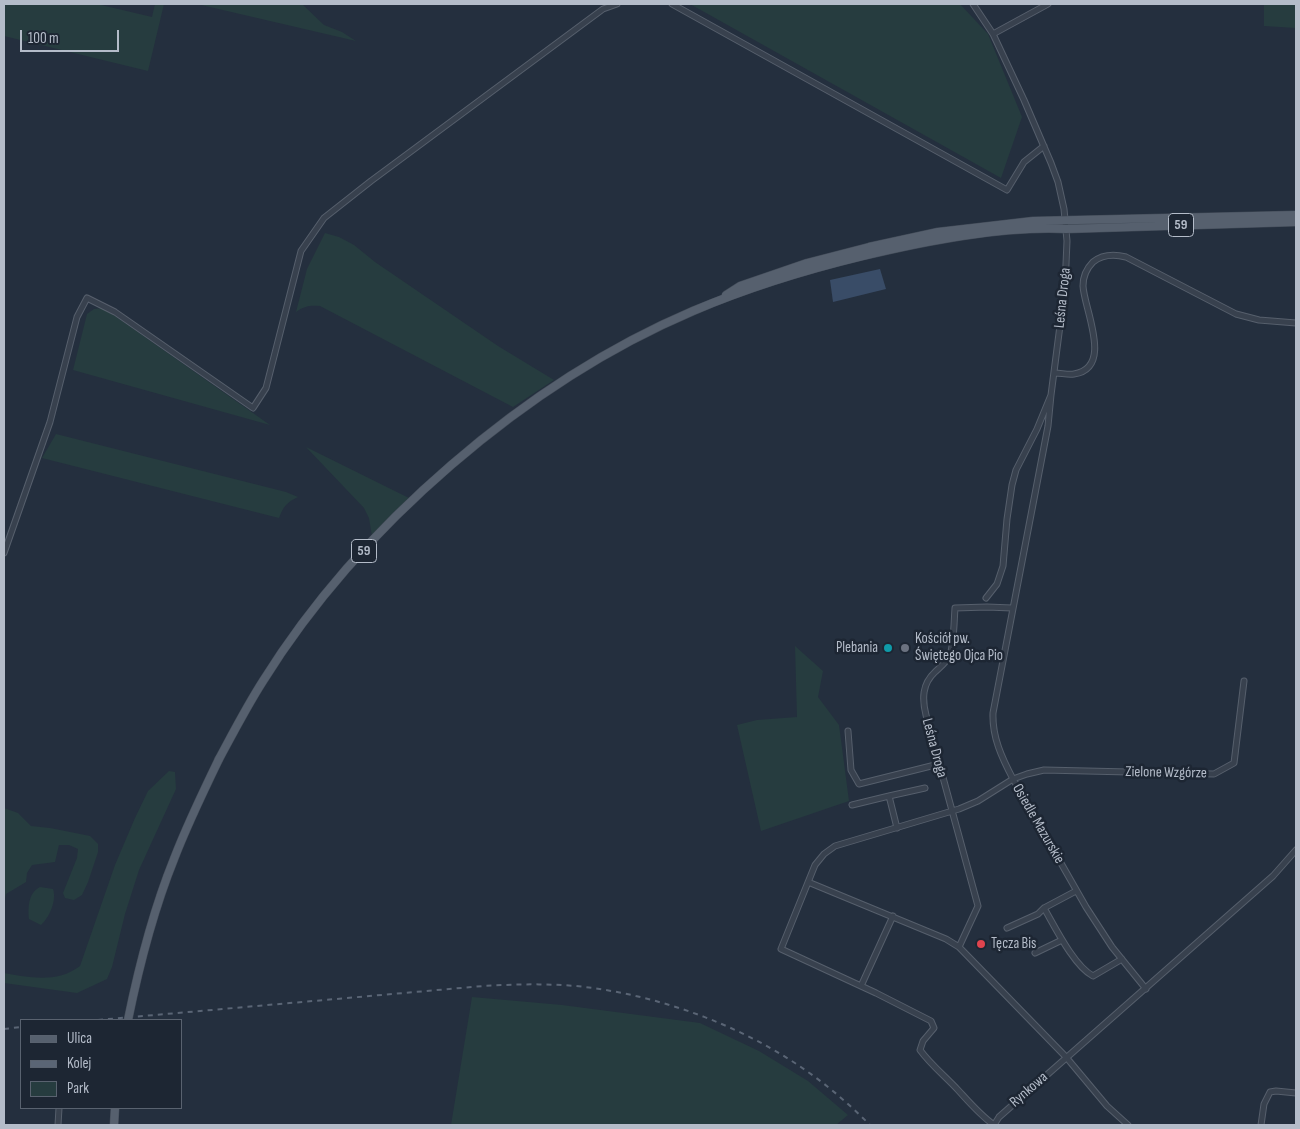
<!DOCTYPE html>
<meta charset="utf-8">
<style>
body{margin:0}
#map{position:relative;width:1300px;height:1129px;overflow:hidden;background:#242f3e;font-family:"Sofia Sans Condensed",sans-serif}
canvas{display:block}
.frame{position:absolute;inset:0;border:5px solid #b4bcc9;pointer-events:none}
.legend{position:absolute;left:20px;top:1019px;width:162px;height:90px;box-sizing:border-box;background:#1d2633;border:1px solid #59626f;margin:0;padding:6px 9px;list-style:none;font-size:15px;color:#b4bcc9}
.legend li{display:flex;align-items:center;gap:10px;height:25px}
.legend b{width:25px;border:1px solid #59626f}
.scale{position:absolute;left:20px;top:30px;width:99px;height:22px;box-sizing:border-box;border:2px solid #b4bcc9;border-top:0;padding-left:6px;font-size:15px;line-height:18px;white-space:nowrap;color:#b4bcc9;-webkit-text-stroke:4px #1d2633;paint-order:stroke}
</style>
<div id="map">
<canvas width="1300" height="1129"></canvas>
<div class="frame"></div>
<ul class="legend">
<li><b style="height:6px;background:#56606e"></b>Ulica</li>
<li><b style="height:6px;background:#5a6575"></b>Kolej</li>
<li><b style="height:14px;background:#263c3f"></b>Park</li>
</ul>
<div class="scale">100 m</div>
</div>
<script>
const c = document.querySelector('canvas').getContext('2d');
c.lineJoin = 'round';
function fill(path, color) { c.fillStyle = color; c.fill(path, 'evenodd'); }
function strokePath(path, color, width, dash) { c.strokeStyle = color; c.lineWidth = width; c.lineCap = dash ? 'butt' : 'round'; c.setLineDash(dash || []); c.stroke(path); }
function write(font, color, halo, rows, align = 'center') {
  c.font = font + ' "Sofia Sans Condensed",sans-serif'; c.lineWidth = 5; c.setLineDash([]); c.textBaseline = 'middle'; c.strokeStyle = halo; c.fillStyle = color; for (const [text, x, y, turn = 0] of rows) {
    c.save(); c.translate(x, y); c.rotate((+turn || 0) * Math.PI / 180); c.textAlign = isNaN(turn) ? turn : align; if (halo) c.strokeText(text, 0, 0); c.fillText(text, 0, 0); c.restore();
  }
}
fill(new Path2D(`
 M4 4H97L152 17 155 4H164L148 71 4 36Z
 M197 4H302L324 25 342 32 356 41Z
 M690 4H960L988 34 1022 117 1001 178Z
 M1264 4H1296V28L1264 26Z
 M325 233 339 237 354 245 375 262 498 346 554 380 513 407 320 306C310 305 304 306 296 312L307 269Z
 M102 308 115 316 270 425 73 370 87 314 94 309Z
 M56 434 286 492 298 497C287 502 283 507 279 518L42 458Z
 M306 447 409 498 372 536 369 518 364 508Z
 M795 646 823 671 818 697 839 725 849 801 761 831 737 725 757 720 797 717Z
 M169 771 175 772 176 789 139 870 125 914 112 967 107 979 77 993 4 983V973C30 978 58 983 80 966L115 865 135 818 148 791Z
 M4 808 18 813 31 826 50 828 90 836 98 844V852L88 882 82 895 74 900 65 898 63 893 77 858 78 849 69 845H59L55 862 32 865 27 873 26 882 6 894 4 903Z
 M40 887 53 889C57 901 49 918 41 925L29 919C28 908 28 893 40 887Z
 M472 997 562 1005 700 1023 759 1051 808 1081 848 1115 836 1125H451Z`), '#263c3f');
fill(new Path2D(`
 M880 269 886 289 833 302 830 280Z`), '#394c67');
const street = new Path2D(`
 M672 4 1007 190 1024 162 1044 146
 M973 4 993 34 1024 100 1051 163 1058 182 1064 209 1067 241 1065 287 1051 395 1037 429 1016 470 1012 485 1007 519 1003 566 997 584 986 598
 M993 34 1048 4
 M1055 373C1061 373 1068 375 1074 374 1114 368 1084 309 1083 286 1083 277 1087 268 1093 262 1103 254 1114 254 1126 257L1236 314 1259 320 1296 323
 M1051 395 1048 426 993 713C992 737 1002 758 1013 779L1027 774 1044 770 1214 774 1234 763 1244 681
 M4 553 50 422 77 317 87 298 115 312 253 408 266 388 301 251 324 218 371 181 603 9 617 4
 M848 731 851 770 859 784 939 764
 M852 805 889 796
 M897 828 889 796 925 788
 M808 882 946 939 959 947 1066 1057 1107 1106 1128 1125
 M1076 891 1044 908C1055 927 1074 966 1093 976L1122 959
 M1007 928 1038 914 1044 908
 M959 947 978 906 926 715C922 699 922 684 935 672 940 667 947 662 950 655 954 643 954 621 955 608L987 607 1012 608
 M1035 953 1062 940
 M861 986 893 916
 M58 1125 59 1108
 M994 1125C980 1115 969 1102 958 1090 945 1076 931 1065 920 1050L923 1041 934 1028 931 1021 876 993 781 949 815 865 824 854 835 846 959 809 978 801 1013 779 1086 907 1112 947 1146 989
 M994 1125 999 1117 1273 876 1296 850
 M1261 1125 1264 1104 1270 1092 1276 1091 1296 1093`);
const primary = new Path2D(`
 M726 295 740 286 807 263 869 247 938 232 1033 221 1296 215
 M219 759C233 733 247 706 263 681 359 527 526 382 693 311 747 288 805 270 863 256 926 241 1001 226 1066 229L1296 222
 M114 1125 115 1108`);
strokePath(street, '#565f6c', 7);
strokePath(primary, '#414a57', 9);
strokePath(street, '#38414e', 5);
strokePath(primary, '#56606e', 8);
strokePath(new Path2D(`
 M98 1020 483 986C519 984 557 983 593 988 677 1000 762 1034 828 1087 843 1099 857 1112 870 1125
 M4 1029 21 1027`), '#5a6575', 2, [5, 5]);
const primaryBridge = new Path2D(`
 M128 1020C139 966 153 911 174 859 187 825 203 792 219 759`);
strokePath(primaryBridge, '#414a57', 9, []);
strokePath(primaryBridge, '#56606e', 8);
for (const [x, y, r, color] of [
 [888,648,5,"#0f9aa8"],
 [905,648,5,"#6b7280"],
 [981,944,5,"#e0444e"]
]) { const dot = new Path2D(); dot.arc(x, y, r, 0, 2 * Math.PI); c.fillStyle = color; c.fill(dot); strokePath(dot, '#1d2633', 2); }
for (const [x, y, w] of [
 [1181,225,25],
 [364,551,25]
]) { const box = new Path2D(); box.roundRect(x - w / 2, y - 11.5, w, 23, 4); c.fillStyle = '#1d2633'; c.fill(box); strokePath(box, '#b4bcc9', 1); }
write('bold 14px', '#b4bcc9', null, [
 ["59",1181,225],
 ["59",364,551]
]);
write('15px', '#b4bcc9', '#1d2633', [
 ["Leśna Droga",1063,298,-84],
 ["Leśna Droga",934,748,75],
 ["Zielone Wzgórze",1166,773,1],
 ["Osiedle Mazurskie",1038,824,60],
 ["Rynkowa",1029,1090,-41]
]);
write('15px', '#b4bcc9', '#1d2633', [
 ["Kościół pw.",915,639],
 ["Świętego Ojca Pio",915,656],
 ["Plebania",878,648,"right"],
 ["Tęcza Bis",991,944]
], 'left');
</script>
